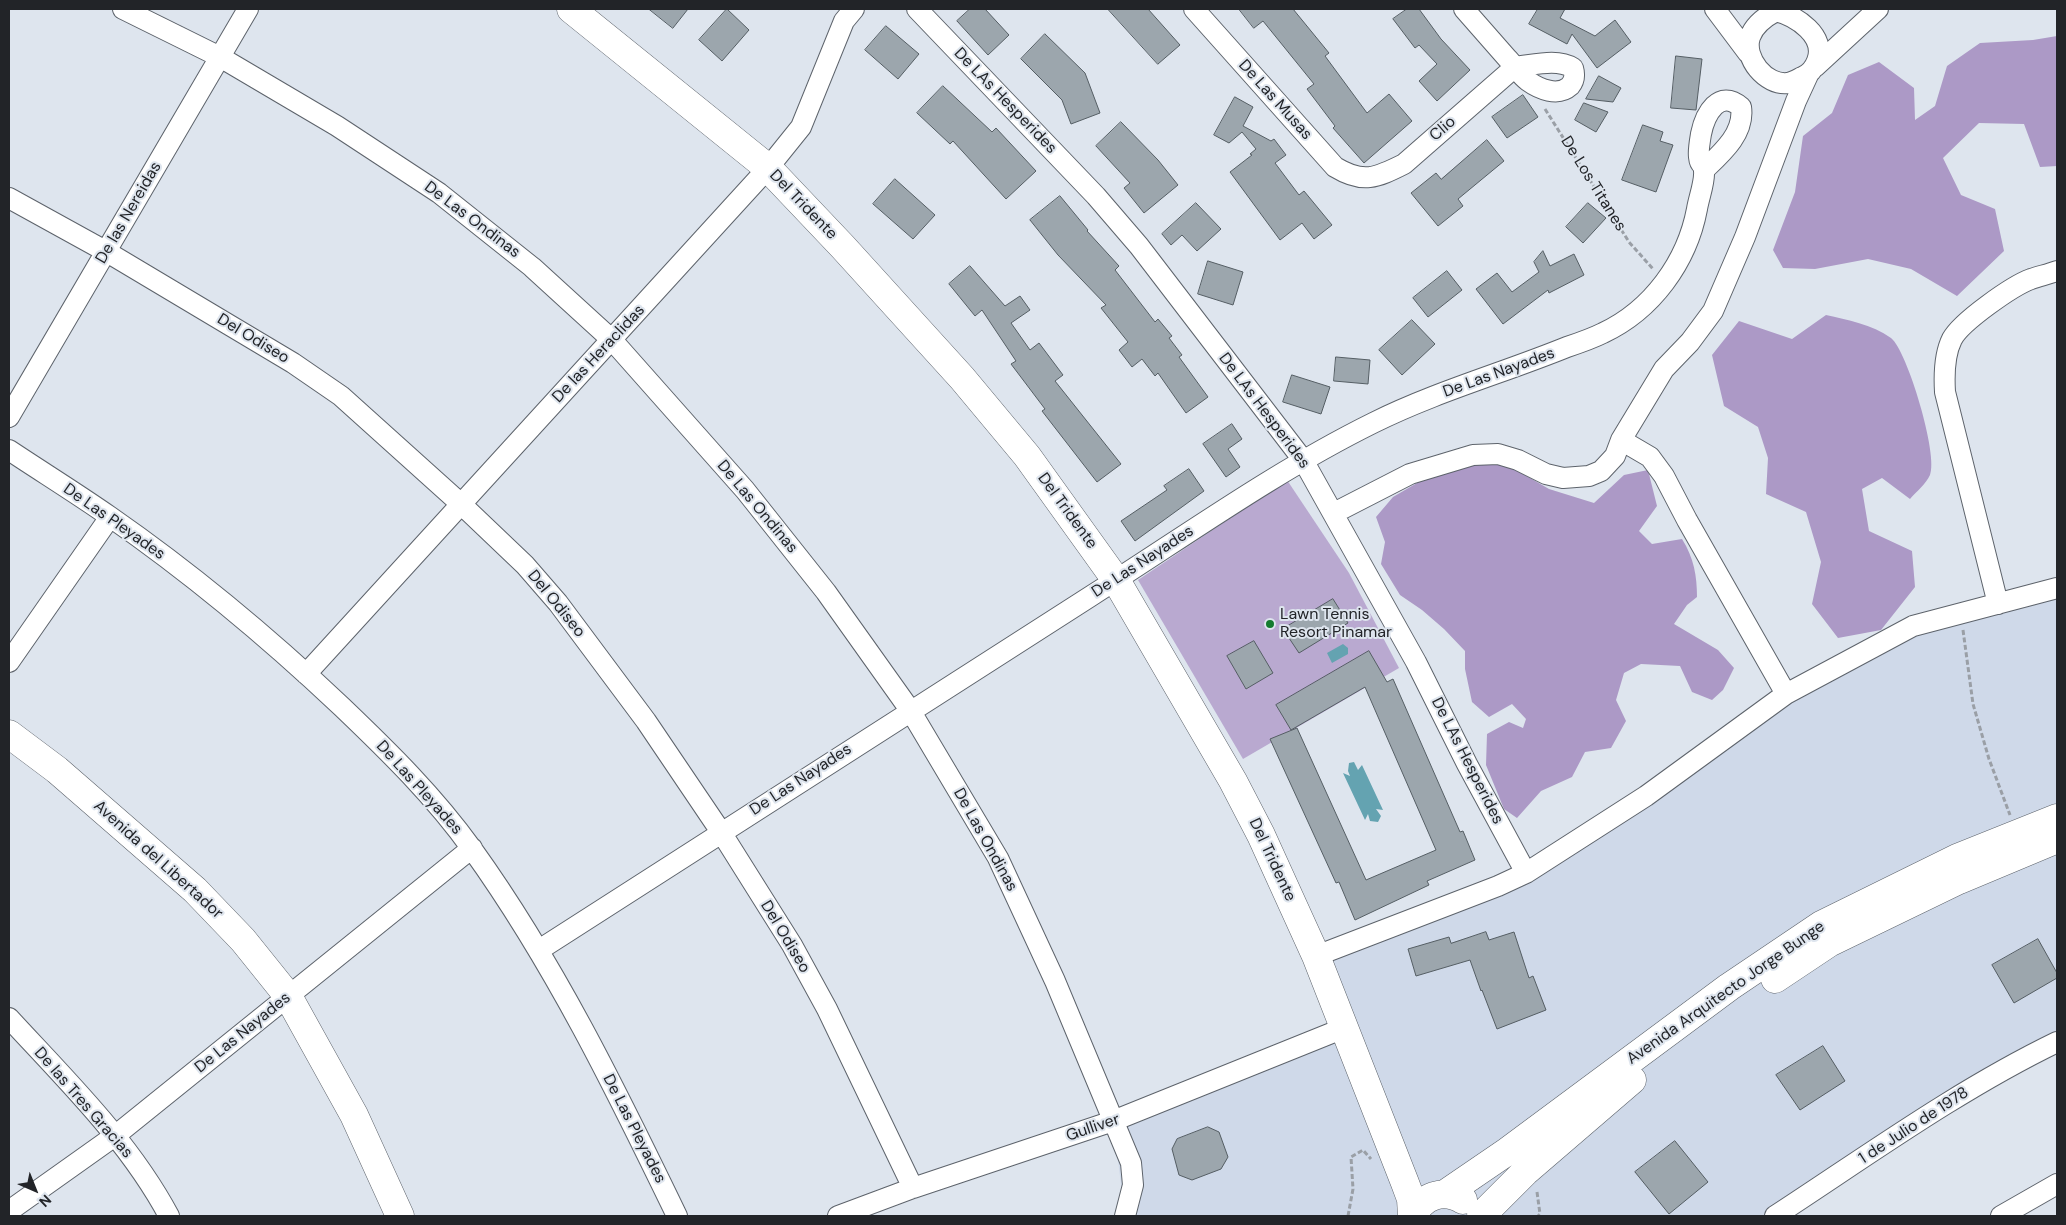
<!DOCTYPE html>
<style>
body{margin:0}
#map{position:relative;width:2066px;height:1225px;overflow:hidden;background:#dee5ee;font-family:"DM Sans",sans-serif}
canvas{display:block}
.frame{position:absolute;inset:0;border:10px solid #222428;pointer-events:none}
.north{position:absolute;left:10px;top:1165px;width:50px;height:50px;-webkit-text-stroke:4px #dee5ee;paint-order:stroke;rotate:136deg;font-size:14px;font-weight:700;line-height:20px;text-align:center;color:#222428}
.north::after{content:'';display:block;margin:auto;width:18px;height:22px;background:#222428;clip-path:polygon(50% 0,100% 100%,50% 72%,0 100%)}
</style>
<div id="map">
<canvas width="2066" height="1225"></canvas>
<div class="frame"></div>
<div class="north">N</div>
</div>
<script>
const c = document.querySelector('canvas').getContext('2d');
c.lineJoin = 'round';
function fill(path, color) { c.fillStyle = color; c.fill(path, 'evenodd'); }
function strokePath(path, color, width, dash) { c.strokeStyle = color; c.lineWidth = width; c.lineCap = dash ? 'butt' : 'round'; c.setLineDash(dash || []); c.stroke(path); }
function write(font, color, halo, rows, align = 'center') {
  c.font = font + ' "DM Sans",sans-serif'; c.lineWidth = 4; c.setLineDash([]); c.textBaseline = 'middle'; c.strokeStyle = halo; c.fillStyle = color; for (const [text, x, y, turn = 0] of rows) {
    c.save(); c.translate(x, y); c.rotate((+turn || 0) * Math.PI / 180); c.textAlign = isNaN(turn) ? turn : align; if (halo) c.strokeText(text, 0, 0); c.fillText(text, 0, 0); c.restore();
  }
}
fill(new Path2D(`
 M2057 588V1042L1782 1216H1125L1113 1121 1344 1029 1316 956 1498 886 1786 694 1913 626Z`), '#cfd9e9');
fill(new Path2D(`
 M1287 480 1349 573 1399 668 1243 759 1138 580Z`), '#b9a9d0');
fill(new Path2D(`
 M2057 36V166L2040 167 2024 124 1979 123 1943 158 1961 195 1995 209 2004 251 1957 296 1911 269 1868 259 1815 269 1783 268 1773 250 1795 192 1803 136 1832 113 1848 75 1879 62 1914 88 1915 120 1935 106 1947 66 1980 43 2033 40Z
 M1826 315C1847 320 1872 324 1891 338 1907 350 1939 456 1930 475 1926 484 1916 492 1910 499L1882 478 1862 489 1869 531 1912 551 1915 587 1881 630 1838 638 1812 604 1821 562 1806 512 1766 494 1768 458 1758 427 1724 406 1712 355 1739 321 1792 339Z
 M1470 464H1506L1549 489 1594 503 1624 475 1648 470 1657 506 1639 531 1652 544 1682 539C1694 558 1697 576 1697 597L1687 605 1674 624 1718 650 1734 668 1723 690 1712 700 1692 692 1680 666 1641 664 1624 673 1616 700 1626 721 1611 748 1585 752 1572 777 1541 791 1517 818 1504 809 1486 765 1487 734 1509 722 1523 728 1526 719 1512 704 1489 717 1472 702 1465 669V651L1444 629 1422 610 1400 595 1381 564 1385 542 1376 517 1393 497 1429 476Z`), '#ac99c6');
fill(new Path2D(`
 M1343 644 1348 648V654L1332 663 1327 653Z
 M1354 762 1358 770 1362 765 1383 810 1376 809 1381 816 1378 822 1370 821 1368 814 1365 820 1343 773 1350 776 1348 771 1349 763Z`), '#64a3b1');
const building = new Path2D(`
 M649 9H688L673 28Z
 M727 9 749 30 722 61 699 40Z
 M970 9H985L1009 35 988 55 957 21Z
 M1108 9H1148L1180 45 1158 64Z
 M1239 9H1293L1329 53 1325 56 1367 113 1389 94 1412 121 1364 163 1333 128 1335 126 1307 89 1314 84 1263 21 1254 28Z
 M1407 9H1419L1441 39 1470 70 1437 101 1419 81 1437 64 1419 45 1415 48 1393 19Z
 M1538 9H1565L1560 18 1595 36 1615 20 1631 42 1597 68 1572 34 1567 44 1529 24Z
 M886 26 919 54 898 79 865 50Z
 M1045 34 1085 73 1100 113 1071 124 1062 100 1021 59Z
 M1676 56 1702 59 1696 110 1671 108Z
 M1599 76 1621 88 1613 102 1586 99Z
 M943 86 992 132 996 128 1036 171 1006 199 953 141 950 144 917 113Z
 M1523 95 1538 117 1507 138 1492 117Z
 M1235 97 1253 107 1243 126 1271 141 1274 139 1286 155 1275 163 1299 195 1304 191 1332 225 1314 239 1302 223 1280 240 1230 172 1252 155 1250 154 1256 149 1242 132 1229 143 1214 135Z
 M1584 103 1608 112 1596 132 1575 120Z
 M1121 122 1158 160 1178 185 1144 213 1124 188 1130 183 1096 146Z
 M1643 125 1663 132 1660 141 1673 145 1656 192 1622 180Z
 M1487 140 1504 161 1458 199 1463 206 1438 226 1411 193 1436 173 1441 179Z
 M895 179 935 215 913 239 873 204Z
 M1060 196 1088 230 1087 231 1119 266 1115 270 1155 322 1158 319 1172 336 1169 338 1182 355 1179 357 1208 397 1186 413 1158 373 1155 376 1142 359 1132 367 1119 350 1128 342 1101 308 1106 305 1058 255 1030 220Z
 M1196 203 1221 229 1197 251 1182 235 1171 245 1162 234Z
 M1588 203 1606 218 1583 243 1566 227Z
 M1543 251 1550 266 1574 254 1584 275 1549 293 1548 290 1503 324 1476 289 1497 273 1512 292 1539 272 1534 262Z
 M1208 261 1243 272 1233 305 1198 294Z
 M970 266 1005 306 1020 296 1030 310 1011 323 1030 350 1039 343 1063 375 1055 381 1121 464 1097 482 1042 411 1045 409 1011 364 1016 361 982 310 975 316 949 284Z
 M1447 271 1462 290 1428 317 1413 298Z
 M1412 320 1435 344 1402 375 1379 350Z
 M1336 357 1370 360 1368 384 1334 381Z
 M1292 375 1330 387 1321 414 1283 402Z
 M1232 424 1242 439 1228 449 1240 467 1226 477 1203 444Z
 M1189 469 1204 491 1135 541 1121 521 1167 490 1164 486Z
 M1333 599 1348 623 1299 653 1283 629Z
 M1254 641 1273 673 1246 689 1227 656Z
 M1369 651 1387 682 1393 679 1460 832 1463 831 1475 860 1427 881 1429 885 1355 920 1339 882 1336 883 1270 739 1297 728 1366 880 1436 850 1365 687 1291 730 1276 705Z
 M1486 932 1489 940 1514 932 1529 978 1533 976 1546 1010 1497 1029 1482 990 1481 991 1470 960 1416 976 1408 949 1449 937 1451 943Z
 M2038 939 2057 973V978L2014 1003 1992 965Z
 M1823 1046 1845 1081 1800 1110 1776 1075Z
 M1208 1127 1219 1132 1228 1157 1221 1169 1192 1180 1179 1175 1172 1149 1177 1139Z
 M1675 1141 1708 1182 1669 1214 1635 1172Z`);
fill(building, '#9ca6ad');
strokePath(building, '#555e64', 1);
const street = new Path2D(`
 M123 9 220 57 337 126 439 193 532 267 612 340 745 490 826 592 910 710 998 858 1055 981 1131 1163 1133 1185 1125 1216
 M917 9 1096 196 1139 246 1303 460 1416 662 1467 764 1526 873
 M1194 9 1335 167C1363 184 1376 178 1404 164L1515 67
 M1464 9C1478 25 1493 42 1507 58 1514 65 1520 75 1528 81 1539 89 1558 97 1570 86 1575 80 1575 75 1573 68 1557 58 1534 65 1515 67
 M1715 9 1748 53
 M1776 11C1796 16 1827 36 1817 61 1814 69 1810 74 1802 77 1798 79 1793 82 1788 83 1766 86 1743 58 1750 37 1754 25 1765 17 1776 11Z
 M1815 67 1878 9
 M9 198 107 252 293 363 341 396 461 504 525 565 558 603 646 721 721 832 792 945 827 1009 913 1188
 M9 417 248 9
 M1621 440 1650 457 1664 476 1687 520 1786 694
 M9 450C42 472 76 493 109 516 191 573 269 638 342 707 389 752 434 796 472 849 554 963 616 1090 677 1216
 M1334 513 1410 474 1473 455 1498 454 1518 460 1546 474 1563 478 1589 476 1601 471 1615 456 1621 440 1664 369 1690 342 1713 311 1745 237 1796 101 1808 75
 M1998 604 1945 392C1944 375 1944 355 1952 339 1961 322 2012 286 2031 279 2040 276 2049 274 2057 271
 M9 662 110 517
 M306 674 768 168 801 127 844 21 854 9
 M539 950C722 831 906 713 1091 596 1184 537 1274 472 1373 423 1435 392 1503 373 1567 347 1579 343 1591 339 1603 333 1652 310 1687 262 1697 209 1699 197 1705 182 1704 171 1703 160 1700 168 1699 157 1698 151 1700 140 1701 134 1705 114 1719 88 1741 107 1745 133 1722 153 1704 170
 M1316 956 1498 886 1526 873 1646 796 1786 694 1913 626 2057 588
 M9 1018C66 1080 129 1141 169 1216
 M9 1211 116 1135 472 848
 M838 1216 913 1188 1113 1121 1344 1028
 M1775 1216C1867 1156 1958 1090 2057 1042
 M2001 1216 2057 1184`);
const secondary = new Path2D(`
 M571 9 768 168 843 247 962 378 1027 456 1116 580 1233 781 1261 835 1316 956 1405 1183 1411 1199 1412 1216
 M9 734 57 770 195 890 243 940 288 996 354 1115 400 1216`);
const primary = new Path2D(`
 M1775 979 1829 943 1959 880 2057 839
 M1445 1194 1508 1151 1729 987 1821 925 1957 858 2057 818
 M1413 1216C1422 1196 1443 1188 1463 1200
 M1481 1216 1525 1172 1632 1080`);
strokePath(street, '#5d636b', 22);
strokePath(secondary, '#5d636b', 29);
strokePath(primary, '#5d636b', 29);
strokePath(new Path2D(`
 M1545 109 1629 242 1653 269
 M1963 630 1973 704 1989 759 2010 815
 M1537 1192 1540 1214 1538 1216
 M1348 1216 1353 1189 1351 1157 1363 1150 1371 1159`), '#9a9fa6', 3, [5, 2.5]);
strokePath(street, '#fff', 20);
strokePath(secondary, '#fff', 28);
strokePath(primary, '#fff', 28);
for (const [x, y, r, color] of [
 [1270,624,5,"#147b2f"]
]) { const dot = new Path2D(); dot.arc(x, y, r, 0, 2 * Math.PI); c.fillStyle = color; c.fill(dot); strokePath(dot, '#dee5ee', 2); }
write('16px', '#222428', '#dee5ee', [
 ["De Las Musas",1275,100,48],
 ["De LAs Hesperides",1005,101,46],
 ["Clio",1443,129,-41],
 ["De Los Titanes",1593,184,58],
 ["Del Tridente",803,205,46],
 ["De las Nereidas",129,213,-60],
 ["De Las Ondinas",472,220,37],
 ["Del Odiseo",253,339,31],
 ["De las Heraclidas",599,354,-47],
 ["De Las Nayades",1499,373,-20],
 ["De LAs Hesperides",1264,411,53],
 ["De Las Ondinas",757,507,50],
 ["Del Tridente",1067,511,54],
 ["De Las Pleyades",114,522,35],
 ["De Las Nayades",1143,562,-33],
 ["Del Odiseo",556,604,51],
 ["De LAs Hesperides",1467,761,63],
 ["De Las Nayades",801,780,-33],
 ["De Las Pleyades",419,788,48],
 ["De Las Ondinas",985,840,61],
 ["Avenida del Libertador",158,860,42],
 ["Del Tridente",1272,860,65],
 ["Del Odiseo",785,937,59],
 ["Avenida Arquitecto Jorge Bunge",1726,993,-35],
 ["De Las Nayades",243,1033,-39],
 ["De las Tres Gracias",83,1103,49],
 ["1 de Julio de 1978",1914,1126,-33],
 ["Gulliver",1093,1128,-19],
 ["De Las Pleyades",634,1129,63]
]);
write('16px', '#222428', '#dee5ee', [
 ["Lawn Tennis",1280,615],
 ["Resort Pinamar",1280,633]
], 'left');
</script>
